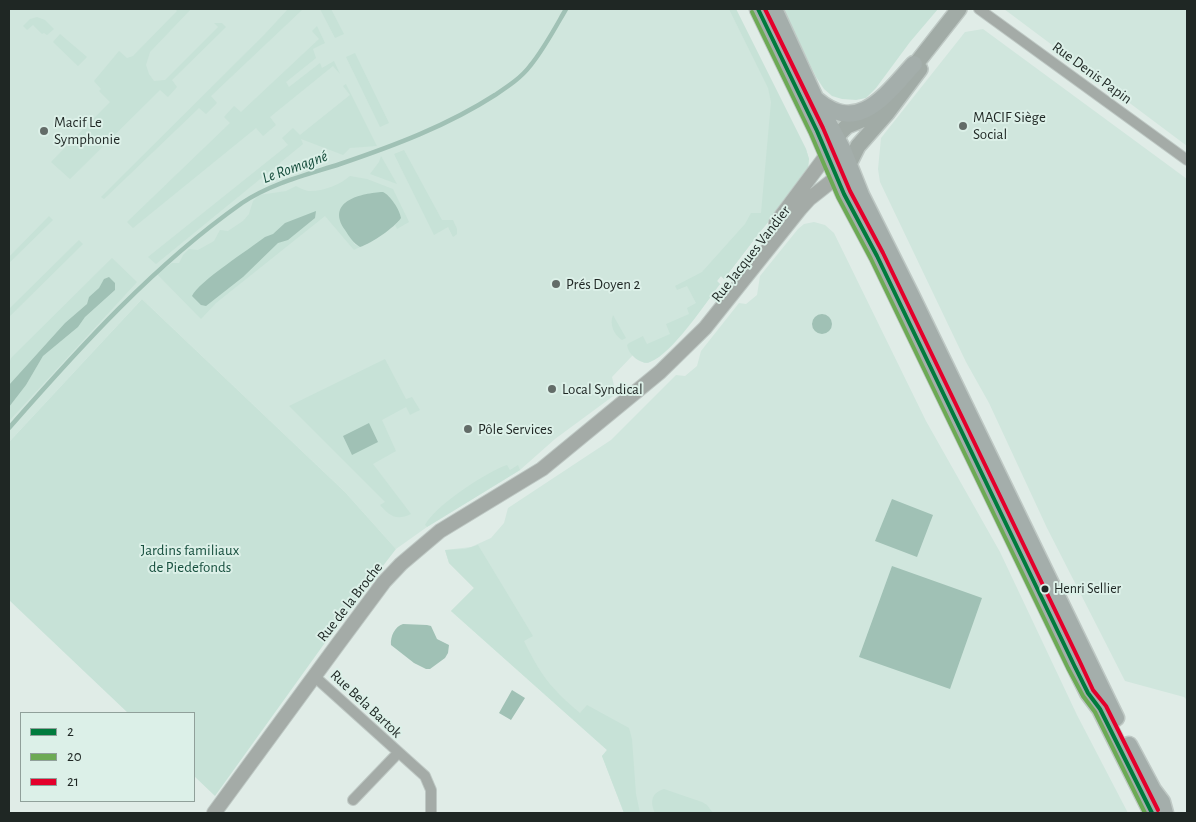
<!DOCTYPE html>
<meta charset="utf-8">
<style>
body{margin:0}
#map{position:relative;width:1196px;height:822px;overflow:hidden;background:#e0ece7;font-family:"Alegreya Sans",sans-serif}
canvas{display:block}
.frame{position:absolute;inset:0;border:10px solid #1f2724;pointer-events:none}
.legend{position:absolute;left:20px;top:712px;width:175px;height:90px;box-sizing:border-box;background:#dcf0e8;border:1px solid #90a09a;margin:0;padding:6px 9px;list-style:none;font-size:15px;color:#1f2724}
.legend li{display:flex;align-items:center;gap:10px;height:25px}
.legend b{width:25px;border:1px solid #90a09a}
</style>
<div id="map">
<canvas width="1196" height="822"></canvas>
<div class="frame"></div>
<ul class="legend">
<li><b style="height:6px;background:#007b3d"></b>2</li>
<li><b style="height:6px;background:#6caa54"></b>20</li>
<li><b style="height:6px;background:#e4002b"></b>21</li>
</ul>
</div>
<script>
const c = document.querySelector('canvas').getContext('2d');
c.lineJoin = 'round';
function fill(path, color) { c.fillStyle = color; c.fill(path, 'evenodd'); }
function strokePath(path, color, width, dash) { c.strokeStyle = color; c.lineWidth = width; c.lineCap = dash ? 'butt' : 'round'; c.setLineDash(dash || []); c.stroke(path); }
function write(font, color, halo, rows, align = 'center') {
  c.font = font + ' "Alegreya Sans",sans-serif'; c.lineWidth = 4; c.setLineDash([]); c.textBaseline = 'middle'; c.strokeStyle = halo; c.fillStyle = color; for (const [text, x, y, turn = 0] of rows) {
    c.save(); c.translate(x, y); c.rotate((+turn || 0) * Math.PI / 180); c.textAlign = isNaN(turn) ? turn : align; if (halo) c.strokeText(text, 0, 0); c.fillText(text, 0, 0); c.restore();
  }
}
fill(new Path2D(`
 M9 9H736L806 149 809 159 808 168 800 183 760 232 724 279 721 276 717 281 720 284 695 318 660 356 648 363H644L633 355 612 377 616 394 555 439 520 470 427 527 396 549 345 492 142 299 9 442Z
 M1004 9H1187V146Z
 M983 29 1187 179V700L1184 697 1125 681 1047 528 989 403 966 362 880 182 878 169 881 138 965 32Z
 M814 222 825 225 834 233 926 421 1000 552 1077 715 1128 813H624L602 756 607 750 451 611 474 588 449 563 445 550 471 547 491 538 504 523 508 508 611 440 676 375 685 376 697 366 701 351 739 303 746 304 757 295 760 276 798 229 804 224Z`), '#d0e6dd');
fill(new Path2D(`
 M175 9H191L150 52 146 65 149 74 154 81 165 80 218 27 214 23H222L226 27 172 80 177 87 168 97 160 90 70 179 51 162 110 102 99 91 101 89 94 81 119 51 127 58 133 56 177 11Z
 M288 9H303L211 96 217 103 206 114 199 108 104 199 101 197 264 35Z
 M320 9H331L344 34 335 38Z
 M729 9H736L806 149 809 159 808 168 800 183 760 232 724 279 721 276 717 281 720 284C705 304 672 354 650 362 645 364 639 361 635 358 631 354 628 351 627 345L629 343 643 336 647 344 670 334 666 324 689 314 687 308 696 303 687 286 677 290 675 286 702 272 745 224 751 213H761L771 102 768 88Z
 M783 9H938L910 42 876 88 866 98 856 100 842 99 832 96 824 89 816 77Z
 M37 17 45 20 54 29 47 35 44 33 42 34 33 25 27 30 23 26 30 19Z
 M317 26 325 43 313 49 316 58 286 82 289 87 320 63 322 68 334 61 340 74 333 66 270 117 276 125 263 136 256 128 133 228 127 222 230 123 224 117 234 106 241 112 319 39 312 31Z
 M60 34 87 57 78 66 53 42Z
 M355 53 389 123 380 127 346 57Z
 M346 84 377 146 350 148 343 155 301 139 303 144 156 264 148 257 288 145 282 138 293 128 300 135 350 95 343 86Z
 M404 150 442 220H453L457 229V234L453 237 448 227 434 235 394 154Z
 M381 156 397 184 370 174 379 162Z
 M350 176 367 179 393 189 409 222 397 229 395 225 399 221C397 207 395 208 389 196L354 199 345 202 354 244 360 247 354 250 325 216 216 303 201 319 157 274 172 263H179L183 255 189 249 198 250 214 241 220 230 228 231 243 221 249 214 253 201 259 195 286 191 296 186C300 188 304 190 308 191 321 192 340 185 350 176Z
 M49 216 53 220 9 263V257Z
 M79 240 83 244 9 317V309Z
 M112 258 137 282 9 421V407L26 385 43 356 78 327 85 317 115 290V283L104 280 99 288 89 297 87 304 65 323 9 385V364L11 358Z
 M142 299 345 492 396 549 342 619 215 796 194 776V713H128L9 600V442Z
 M613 315 626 338 622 340C614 335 609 324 613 315Z
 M385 359 406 399 412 397 420 410 410 415 406 407 382 420 396 451 373 464 411 514C396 521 390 516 380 505L385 502 289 406Z
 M507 465 510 470 518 465 520 470 427 527 425 525C435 506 486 472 507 465Z
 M478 545 533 636 524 641C540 674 551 689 580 713L587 705 629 728 632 739 636 794 640 813H624L602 756 607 750 451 611 474 588 449 563 445 550 465 549Z
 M664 789 702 802 707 805 713 813H655C650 802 651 793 664 789Z`), '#c7e2d7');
fill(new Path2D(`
 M383 192C390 195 400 210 401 218 394 228 372 243 360 247 353 243 349 236 345 230 325 201 362 193 383 192Z
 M316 211 315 218 288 240 278 243 243 277 206 306 201 305 192 296C198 282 251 248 265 237L273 234 285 223Z
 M109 277 115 283V290L85 317 78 327 43 356 26 385 9 407V385L65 323 87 304 89 297 99 288 104 279Z
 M812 324a10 10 0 1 1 20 0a10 10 0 1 1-20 0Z
 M369 423 378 442 352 455 343 436Z
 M892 499 933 515 917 557 875 541Z
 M892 566 982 598 950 689 859 657Z
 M403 624 427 625 431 626 437 639 449 645 448 653 445 658 430 669H426L414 663 391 645C390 637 395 626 403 624Z
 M512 690 525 698 511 720 499 713Z`), '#a0c1b5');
strokePath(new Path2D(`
 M9 428C80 347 154 265 242 203 272 183 306 175 340 164 393 146 447 126 495 95 507 87 521 78 530 66 544 49 555 28 566 9`), '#a0c1b5', 4.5);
const minor = new Path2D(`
 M979 9 1187 160
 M314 676 425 776 431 790V813
 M353 800 398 753`);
const tertiary = new Path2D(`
 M776 223 823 160 827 153
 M214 813 338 644 384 582 401 564 440 531 542 469 660 372 705 328 800 209 809 199 837 177`);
const secondary = new Path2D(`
 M908 74 959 9
 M836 137 847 126 874 115 881 110 894 93
 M849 164 858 146 887 113 920 69`);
const primary = new Path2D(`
 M758 9 817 131 844 194 877 256 1074 665 1088 693 1100 709 1152 813
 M774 9 815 98 843 150 861 195 911 295 1116 718
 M817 100C859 136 887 93 914 64
 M1129 745 1153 790 1162 802 1165 813`);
strokePath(minor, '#bec8c4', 12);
strokePath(tertiary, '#bec8c4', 16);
strokePath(secondary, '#bec8c4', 18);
strokePath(primary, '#bec8c4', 19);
strokePath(minor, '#a4aba7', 10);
strokePath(tertiary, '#a4aba7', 14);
strokePath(secondary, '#a1aba6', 15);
strokePath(primary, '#a4aeab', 16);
strokePath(new Path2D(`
 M758 9 817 131 844 194 877 256 1074 665 1088 693 1100 709 1152 813`), '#007b3d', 4);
strokePath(new Path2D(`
 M752 12 811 134 838 197 871 259 1068 668 1083 696 1095 712 1145 813`), '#6caa54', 4);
strokePath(new Path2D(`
 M765 9 823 128 850 191 883 253 1080 662 1093 690 1106 706 1158 810`), '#e4002b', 4);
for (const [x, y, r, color] of [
 [963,126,5,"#636c68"],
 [44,131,5,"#636c68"],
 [556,284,5,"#636c68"],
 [552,389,5,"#636c68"],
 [468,429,5,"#636c68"],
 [1045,589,4.5,"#1f2724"]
]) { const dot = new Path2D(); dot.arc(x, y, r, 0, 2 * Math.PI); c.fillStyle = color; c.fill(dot); strokePath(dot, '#dcf0e8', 2); }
write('14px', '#1f2724', '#dcf0e8', [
 ["Henri Sellier",1054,589]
], 'left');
write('15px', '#1f2724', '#dcf0e8', [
 ["Rue Denis Papin",1092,73,36],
 ["Rue Jacques Vandier",751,254,-52],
 ["Rue de la Broche",350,602,-52],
 ["Rue Bela Bartok",366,704,43]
]);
write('15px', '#1f2724', '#dcf0e8', [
 ["MACIF Siège",973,117],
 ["Social",973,134],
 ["Macif Le",54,122],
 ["Symphonie",54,139],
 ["Prés Doyen 2",566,284],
 ["Local Syndical",562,389],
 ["Pôle Services",478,429]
], 'left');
write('15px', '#18503f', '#dcf0e8', [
 ["Jardins familiaux",190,550],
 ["de Piedefonds",190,567]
]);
write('italic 16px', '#174e3d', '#dcf0e8', [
 ["Le Romagné",295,167,-20]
]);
</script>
